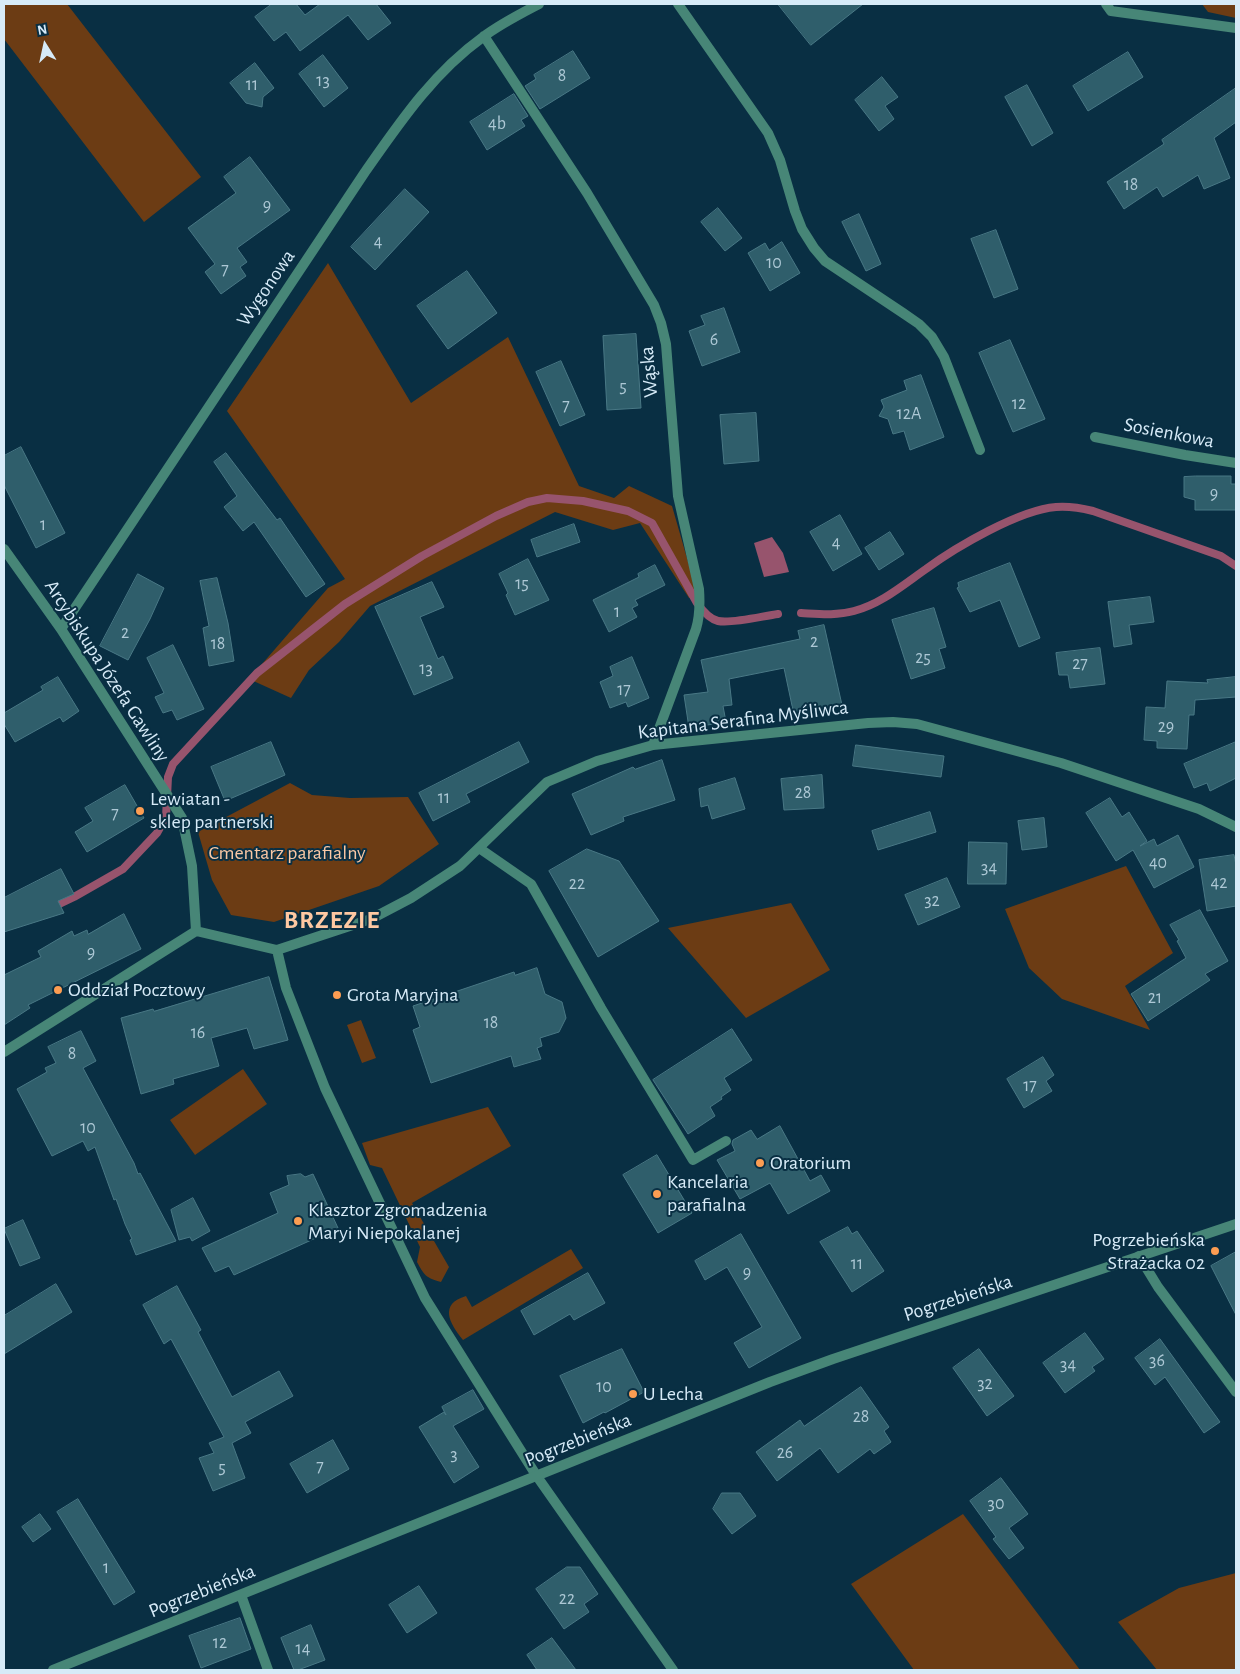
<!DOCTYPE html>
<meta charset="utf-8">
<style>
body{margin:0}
#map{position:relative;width:1240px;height:1674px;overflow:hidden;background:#092f43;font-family:"Alegreya Sans",sans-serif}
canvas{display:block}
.frame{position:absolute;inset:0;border:5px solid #d7ebf8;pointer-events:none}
.north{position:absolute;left:20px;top:20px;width:50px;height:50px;-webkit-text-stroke:4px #092f43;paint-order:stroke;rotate:350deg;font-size:14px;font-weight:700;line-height:20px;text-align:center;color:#d7ebf8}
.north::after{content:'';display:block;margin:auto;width:18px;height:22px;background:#d7ebf8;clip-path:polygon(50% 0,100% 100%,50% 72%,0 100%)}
</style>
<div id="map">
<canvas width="1240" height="1674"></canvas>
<div class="frame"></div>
<div class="north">N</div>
</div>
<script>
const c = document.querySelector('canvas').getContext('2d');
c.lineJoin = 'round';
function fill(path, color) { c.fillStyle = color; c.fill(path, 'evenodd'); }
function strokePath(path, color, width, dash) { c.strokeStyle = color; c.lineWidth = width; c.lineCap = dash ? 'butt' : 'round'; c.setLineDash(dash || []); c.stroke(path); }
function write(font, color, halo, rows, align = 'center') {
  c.font = font + ' "Alegreya Sans",sans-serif'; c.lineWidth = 4; c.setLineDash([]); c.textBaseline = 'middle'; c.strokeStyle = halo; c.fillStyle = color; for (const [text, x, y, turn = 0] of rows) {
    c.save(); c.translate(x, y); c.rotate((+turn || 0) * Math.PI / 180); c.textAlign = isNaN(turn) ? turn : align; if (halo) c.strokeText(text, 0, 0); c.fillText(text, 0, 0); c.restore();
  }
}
fill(new Path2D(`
 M4 4H67L201 177 144 222 4 39Z
 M1202 4H1236V18L1208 12Z
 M328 263 411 403 508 337 579 486 614 498 629 486 672 506 697 593 689 598 640 523 613 530 555 512 370 606 339 642 309 670 291 698 249 679 328 588 345 579 227 411Z
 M290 783 312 795 350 798 408 797 439 844 379 886 274 922 231 915 212 880 198 832Z
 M1126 866 1173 953 1125 986 1150 1030 1062 999 1029 968 1005 909Z
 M791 903 830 970 746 1018 668 928Z
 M361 1020 376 1058 362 1063 347 1025Z
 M243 1069 267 1104 195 1155 170 1120Z
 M488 1107 511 1146 412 1203 449 1267 441 1282C426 1278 424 1275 417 1262L420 1247 382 1168 370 1165 362 1143Z
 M571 1249 583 1268 463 1340C449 1323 439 1304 466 1296L472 1307Z
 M963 1514 1080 1670H914L851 1584Z
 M1236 1573V1670H1157L1118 1622 1179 1588Z`), '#6c3c14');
fill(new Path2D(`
 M772 537 783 553 789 572 764 577 754 543Z`), '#97546d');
strokePath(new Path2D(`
 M801 613C819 614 836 616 854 611 881 604 903 585 926 569 956 547 1019 510 1056 507 1069 506 1081 508 1093 511L1221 556 1236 566
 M51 908 74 897 123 869 157 833 166 817 168 777 173 764 257 673 345 604 422 556 496 516 528 502 547 498 583 501 628 511 652 523 697 603C702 610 709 619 718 621 732 624 763 616 778 614`), '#97546d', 8);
const building = new Path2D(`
 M272 4H296L305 15 320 4H376L391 23 368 40 348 15 300 51 286 32 274 41 255 17Z
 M778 4H863L811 45Z
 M573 51 590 78 540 109 525 86 536 79 534 75Z
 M1128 52 1143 77 1088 111 1073 86Z
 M323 55 348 88 324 107 299 74Z
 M255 63 274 88 263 97 262 107 246 103 230 83Z
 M882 77 898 97 885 106 894 119 879 131 855 100Z
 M1027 85 1053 133 1032 146 1005 97Z
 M1236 88V122L1214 138 1230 178 1204 189 1198 175 1163 197 1157 187 1124 209 1107 182 1164 144 1162 140Z
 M514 94 528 116 521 120 525 126 487 150 470 122Z
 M250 157 290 210 237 248 247 262 240 267 246 276 221 294 205 272 215 264 188 228 236 193 224 177Z
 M405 189 429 212 375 270 351 247Z
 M718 208 742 238 725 251 701 222Z
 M859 214 881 264 866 271 842 222Z
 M996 230 1018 289 994 298 971 239Z
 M782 242 800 273 770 291 748 253 765 243 769 250Z
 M467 271 497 313 448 349 417 306Z
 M724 308 740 352 702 366 689 331 705 325 701 316Z
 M636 334 641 408 607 410 603 336Z
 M1010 340 1045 419 1013 432 979 353Z
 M561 361 585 415 560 426 536 372Z
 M921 375 944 437 910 450 904 431 893 434 888 419 879 416 884 407 881 400 907 390 904 381Z
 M756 413 759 461 724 464 720 415Z
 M21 447 65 533 36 548 4 485V456Z
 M226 453 277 520 280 518 325 584 306 597 254 522 243 531 224 507 237 496 214 462Z
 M1196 476H1231V484H1236V510H1195V500L1184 497V477Z
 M840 515 862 554 833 571 810 532Z
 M574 524 580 542 537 557 531 540Z
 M890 532 904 554 879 570 865 548Z
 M528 559 549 600 515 615 506 595 508 593 499 574Z
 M1010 563 1040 638 1019 647 1000 600 970 612 957 588 959 587 958 583Z
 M655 565 665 585 635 600 638 605 632 608 637 617 609 632 593 600 639 577 638 574Z
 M138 574 164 588 150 619 128 660 100 646Z
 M217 578 228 623 234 661 209 666 203 628 209 626 200 581Z
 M432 582 444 607 420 617 438 659 443 656 453 678 414 695 375 607Z
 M1150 597 1154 622 1129 625 1132 644 1114 647 1108 602Z
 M934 608 946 647 939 649 945 668 911 679 892 620Z
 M824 625 842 705 794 715 784 668 729 679 732 705 723 706 726 722 689 728 684 695 708 692 701 660 800 639 798 631Z
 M173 645 204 709 177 720 172 710 163 713 155 697 164 693 147 658Z
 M1100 648 1105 684 1070 688 1068 675H1059L1056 653Z
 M632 657 649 698 628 707 626 702 610 708 600 682 613 676 610 667Z
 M58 677 79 711 63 722 60 717 15 742 4 724V713L43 690 41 687Z
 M1236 677V697L1195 700 1194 715H1189L1187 749 1157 748V741L1144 740 1146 707 1165 708 1167 681 1208 683 1207 680Z
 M271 742 285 775 225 801 211 767Z
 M519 742 529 762 466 794 470 802 433 821 419 793Z
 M1236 742V778L1210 791 1207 783 1194 788 1184 764Z
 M856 745 944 756 941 777 853 766Z
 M662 760 675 800 623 817 624 821 591 835 572 794 633 767 635 769Z
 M822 775 824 808 784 810 781 779Z
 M735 778 745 809 712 819 708 805 701 807 699 789Z
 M125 785 144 818 87 852 75 832 93 821 85 808Z
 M1110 798 1122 817 1129 812 1147 841 1140 846 1154 839 1157 846 1178 835 1194 867 1154 888 1133 850 1116 861 1086 813Z
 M930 812 936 832 878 850 872 831Z
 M1044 818 1047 847 1022 850 1018 821Z
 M969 842 1007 843 1006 884H968Z
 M587 849 619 861 659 921 598 957 549 871Z
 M1234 855 1236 865V906L1207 911 1199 860Z
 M61 869 74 894 58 901 64 913 4 932V898Z
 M947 878 960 907 918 925 905 895Z
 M1200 910 1228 961 1205 974 1210 980 1148 1021 1131 994 1186 958 1177 941 1179 940 1170 925Z
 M124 914 141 949 28 1005 30 1008 4 1025V975L41 957 38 951 72 931 74 936 87 930 88 934Z
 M537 968 545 994 562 1002 566 1018 559 1032 540 1038 542 1046 537 1048 541 1059 514 1067 511 1056 431 1083 413 1030 420 1027 413 1006 514 972 515 975Z
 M269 977 288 1040 254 1049 247 1028 211 1038 219 1066 173 1079 174 1084 141 1094 121 1018 153 1009 154 1011Z
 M732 1029 752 1060 724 1078 731 1090 721 1097 722 1099 710 1107 715 1116 688 1134 653 1080Z
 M81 1031 96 1061 83 1068 134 1163 138 1174 140 1173 176 1241 136 1255 130 1240 132 1239 125 1224 116 1199 114 1200 95 1147 88 1151 83 1141 52 1156 17 1089 47 1072 45 1068 56 1063 48 1047Z
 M1043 1057 1054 1075 1046 1081 1052 1091 1024 1108 1007 1079Z
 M780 1126 810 1181 821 1175 830 1191 788 1214 770 1183 740 1199 717 1160 735 1151 732 1144 733 1140 751 1130 757 1139Z
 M657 1155 692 1213 658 1233 623 1175Z
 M301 1174 305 1177 313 1174 338 1228 234 1275 229 1266 215 1272 202 1248 278 1213 270 1193 289 1185 287 1176Z
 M193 1198 210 1231 192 1241 190 1237 179 1240 171 1210Z
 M23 1220 40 1258 20 1266 4 1229Z
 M848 1227 852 1234 857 1231 884 1271 852 1292 820 1242Z
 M741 1234 801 1338 749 1368 734 1343 762 1327 727 1267 705 1280 695 1261Z
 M1236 1252V1315L1211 1266Z
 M588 1273 605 1303 574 1320 570 1314 534 1335 521 1311Z
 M56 1284 72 1312 4 1354V1316Z
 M177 1286 201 1330 198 1332 232 1397 279 1371 293 1396 245 1422 251 1433 232 1443 245 1478 213 1491 199 1458 214 1453 209 1443 224 1437 171 1339 164 1344 143 1305Z
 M1085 1333 1104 1359 1092 1367 1095 1371 1065 1393 1043 1363Z
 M1160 1339 1220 1422 1204 1433 1165 1377 1155 1385 1135 1358Z
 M622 1349 644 1392 605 1413 604 1412 583 1423 560 1376Z
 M979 1349 1014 1396 987 1416 953 1368Z
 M861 1387 889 1427 884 1431 891 1442 874 1454 870 1449 838 1473 820 1448 777 1481 756 1452 800 1420 804 1426Z
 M473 1390 484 1409 453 1426 479 1467 454 1483 419 1427 444 1412 446 1415 442 1407Z
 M333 1440 349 1469 307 1493 290 1464Z
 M1001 1478 1028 1514 1009 1528 1024 1548 1009 1559 993 1539 996 1537 970 1501Z
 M722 1493H740L756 1516 732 1534 713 1509Z
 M78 1499 135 1592 114 1605 57 1512Z
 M40 1514 51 1529 33 1542 22 1527Z
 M567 1567H580L598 1594 584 1604 589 1612 564 1629 536 1589Z
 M419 1586 437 1613 407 1633 389 1605Z
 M240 1618 251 1649 201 1668 189 1636Z
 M311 1625 325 1660 298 1670H294L281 1638Z
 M552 1638 576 1670H537L527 1655Z`);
fill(building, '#2f5e6b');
strokePath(building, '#497885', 1);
strokePath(new Path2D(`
 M678 4 768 133 780 160 795 211 802 229 814 248 825 261 903 313 919 324 932 337 944 357 980 450
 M1106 4 1111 11 1236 28
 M484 36 587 193 654 305 661 323 666 344 678 496 699 589C700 603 700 616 696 629L653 745
 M1095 437 1185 455 1236 463
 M4 549 61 629 182 818 192 866 196 931
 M61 629 365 172C400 122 433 73 483 37 500 24 520 14 539 4
 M479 848 531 884 601 1008 693 1160 726 1141
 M277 950 286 988 325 1088 425 1298 536 1475 673 1670
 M4 1052 196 931 277 950 371 919 411 898 460 866 547 782 597 761 653 745 868 723 893 722 917 724 1061 763 1199 809 1236 827
 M1139 1256 1158 1287 1236 1392
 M241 1595 268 1670`), '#478677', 10);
strokePath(new Path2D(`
 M53 1670 770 1382 833 1359 1236 1224`), '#478677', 10);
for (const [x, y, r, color] of [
 [140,811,5,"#fc9d52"],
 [58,990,5,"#fc9d52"],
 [337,995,5,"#fc9d52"],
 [760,1163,5,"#fc9d52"],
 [657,1194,5,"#fc9d52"],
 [298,1221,5,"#fc9d52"],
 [1215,1251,5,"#fc9d52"],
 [633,1394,5,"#fc9d52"]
]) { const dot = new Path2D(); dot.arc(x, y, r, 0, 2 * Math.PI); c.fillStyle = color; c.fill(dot); strokePath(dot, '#092f43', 2); }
write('18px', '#adc8d5', null, [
 ["8",562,76],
 ["13",323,81],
 ["11",252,85],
 ["4b",497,124],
 ["18",1131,185],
 ["9",267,206],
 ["4",378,242],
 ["10",774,263],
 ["7",225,270],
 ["6",714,340],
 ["5",623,387],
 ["12",1019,404],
 ["7",566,406],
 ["12A",909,414],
 ["9",1214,494],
 ["1",43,525],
 ["4",836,543],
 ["15",522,584],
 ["1",617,612],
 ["2",125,633],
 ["2",814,642],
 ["18",218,644],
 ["25",923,658],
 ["27",1080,664],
 ["13",426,669],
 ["17",624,690],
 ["29",1166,727],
 ["28",803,793],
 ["11",444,798],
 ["7",115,814],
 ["40",1158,863],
 ["34",989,868],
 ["42",1219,883],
 ["22",577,884],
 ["32",932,901],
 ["9",91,953],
 ["21",1155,998],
 ["18",491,1023],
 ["16",198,1033],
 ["8",72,1054],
 ["17",1030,1086],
 ["10",88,1128],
 ["11",857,1264],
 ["9",747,1273],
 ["36",1157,1361],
 ["34",1068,1365],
 ["32",985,1384],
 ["10",604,1387],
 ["28",861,1417],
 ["26",785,1453],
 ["3",454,1455],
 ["7",320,1467],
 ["5",222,1468],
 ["30",996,1504],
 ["1",106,1568],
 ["22",567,1599],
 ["12",220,1643],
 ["14",303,1649]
]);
write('20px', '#d7ebf8', '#092f43', [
 ["Wygonowa",266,288,-56],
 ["Wąska",649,372,-95],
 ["Sosienkowa",1169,433,11],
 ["Arcybiskupa Józefa Gawliny",107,671,57],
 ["Kapitana Serafina Myśliwca",743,720,-7],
 ["Pogrzebieńska",958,1298,-18],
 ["Pogrzebieńska",578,1440,-22],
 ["Pogrzebieńska",202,1591,-22]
]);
write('20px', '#d7ebf8', '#092f43', [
 ["Lewiatan -",150,799],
 ["sklep partnerski",150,822],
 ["Oddział Pocztowy",68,990],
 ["Grota Maryjna",347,995],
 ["Oratorium",770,1163],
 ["Kancelaria",667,1182],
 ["parafialna",667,1205],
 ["Klasztor Zgromadzenia",308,1210],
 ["Maryi Niepokalanej",308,1233],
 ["Pogrzebieńska",1205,1240,"right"],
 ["Strażacka 02",1205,1263,"right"],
 ["U Lecha",643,1394]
], 'left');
write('20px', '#fac8a5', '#092f43', [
 ["Cmentarz parafialny",287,853]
]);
c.letterSpacing = '1px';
write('bold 25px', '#fec8a2', '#092f43', [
 ["BRZEZIE",332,920]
]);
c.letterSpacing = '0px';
</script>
